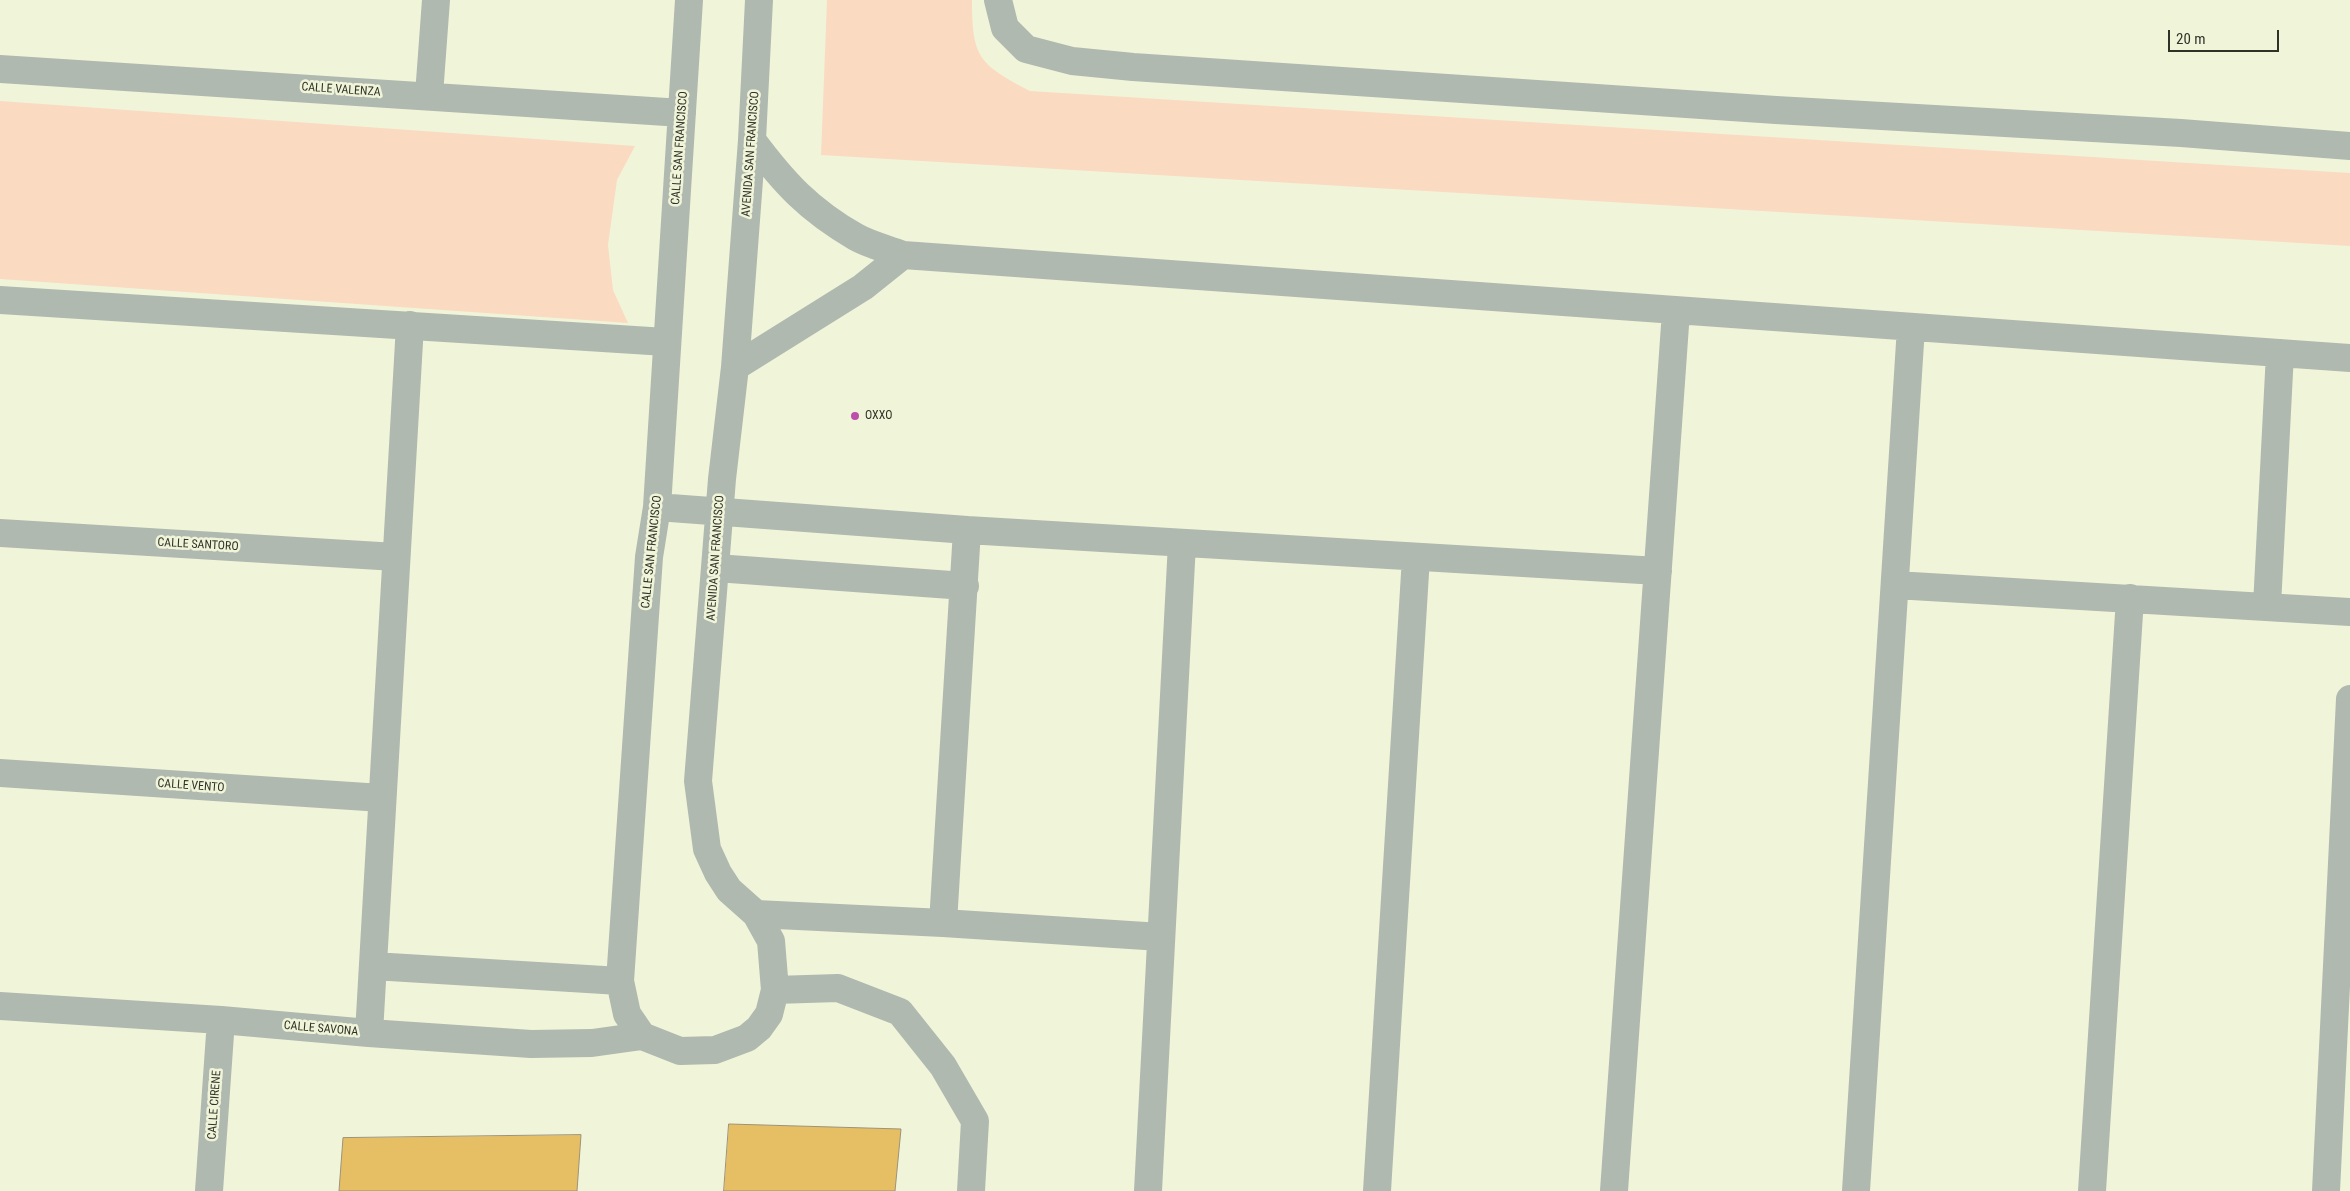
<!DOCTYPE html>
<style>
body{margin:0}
#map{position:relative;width:2350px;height:1191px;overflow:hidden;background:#f0f5d9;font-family:"Roboto Condensed",sans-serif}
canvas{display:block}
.scale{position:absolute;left:2168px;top:30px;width:111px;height:22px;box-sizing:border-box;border:2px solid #303227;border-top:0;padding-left:6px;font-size:15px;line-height:18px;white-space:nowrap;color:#303227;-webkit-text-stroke:4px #f0f5d9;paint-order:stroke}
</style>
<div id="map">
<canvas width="2350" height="1191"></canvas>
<div class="scale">20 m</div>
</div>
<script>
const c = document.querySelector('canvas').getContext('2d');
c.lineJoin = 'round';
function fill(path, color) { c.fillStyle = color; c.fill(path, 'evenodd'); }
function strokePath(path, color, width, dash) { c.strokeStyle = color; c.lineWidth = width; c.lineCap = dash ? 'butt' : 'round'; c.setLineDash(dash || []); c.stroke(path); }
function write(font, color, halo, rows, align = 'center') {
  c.font = font + ' "Roboto Condensed",sans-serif'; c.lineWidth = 5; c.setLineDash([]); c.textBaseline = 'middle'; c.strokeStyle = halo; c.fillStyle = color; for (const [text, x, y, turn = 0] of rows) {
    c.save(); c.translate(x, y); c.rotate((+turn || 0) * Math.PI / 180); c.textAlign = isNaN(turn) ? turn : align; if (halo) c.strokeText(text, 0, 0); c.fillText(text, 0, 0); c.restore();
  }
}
fill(new Path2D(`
 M827 0H972C972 58 979 64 1030 91L2350 173V246L821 155Z
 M0 101 635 146 617 180 608 245 613 290 628 323 0 279Z`), '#fbdac2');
const building = new Path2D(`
 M729 1124 901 1129 895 1191H724Z
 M581 1135 577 1191H339L343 1138Z`);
fill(building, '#e6bf65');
strokePath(building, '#9d9279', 1);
strokePath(new Path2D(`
 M689 0 657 507 649 557 620 981 627 1014 642 1036 680 1051 715 1050 747 1038 759 1028 769 1014 775 990 771 941 756 914 729 890 718 873 707 849 698 781 722 479 735 367 752 140 759 0
 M998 0 1005 28 1026 49 1072 61 1133 67 1776 110 2181 133 2350 146
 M0 69 682 113
 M429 95 436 0
 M752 140C784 183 809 210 856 237 870 245 888 249 903 255L2350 358
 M0 300 666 342
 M735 367 863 287 903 255
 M657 507 967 530
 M0 533 396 557
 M716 568 965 586
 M1895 585 2350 612
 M2267 606 2280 353
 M0 773 382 798
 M756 914 943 923 1161 937
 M943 923 967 530 1658 571
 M373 966 620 981
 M775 990 838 988 900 1012 943 1066 975 1121 971 1191
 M0 1006 221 1020 369 1033 531 1044 592 1043 642 1036
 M369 1033 410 325
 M209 1191 221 1020
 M1148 1191 1182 543
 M1377 1191 1416 557
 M1614 1191 1676 311
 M1856 1191 1911 327
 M2092 1191 2130 598
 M2326 1191 2350 699`), '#b0b9b0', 28);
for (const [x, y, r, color] of [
 [855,416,5,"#bc4ead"]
]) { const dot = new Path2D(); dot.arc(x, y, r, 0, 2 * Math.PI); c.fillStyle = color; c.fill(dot); strokePath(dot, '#f0f5d9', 2); }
write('12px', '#303227', '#f0f5d9', [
 ["CALLE VALENZA",341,90,4],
 ["CALLE SAN FRANCISCO",680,148,-86],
 ["AVENIDA SAN FRANCISCO",751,154,-86],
 ["CALLE SANTORO",198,545,3],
 ["CALLE SAN FRANCISCO",652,552,-84],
 ["AVENIDA SAN FRANCISCO",716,558,-86],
 ["CALLE VENTO",191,786,4],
 ["CALLE SAVONA",321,1029,5],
 ["CALLE CIRENE",215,1105,-86]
]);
write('12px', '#303227', '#f0f5d9', [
 ["OXXO",865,416]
], 'left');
</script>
